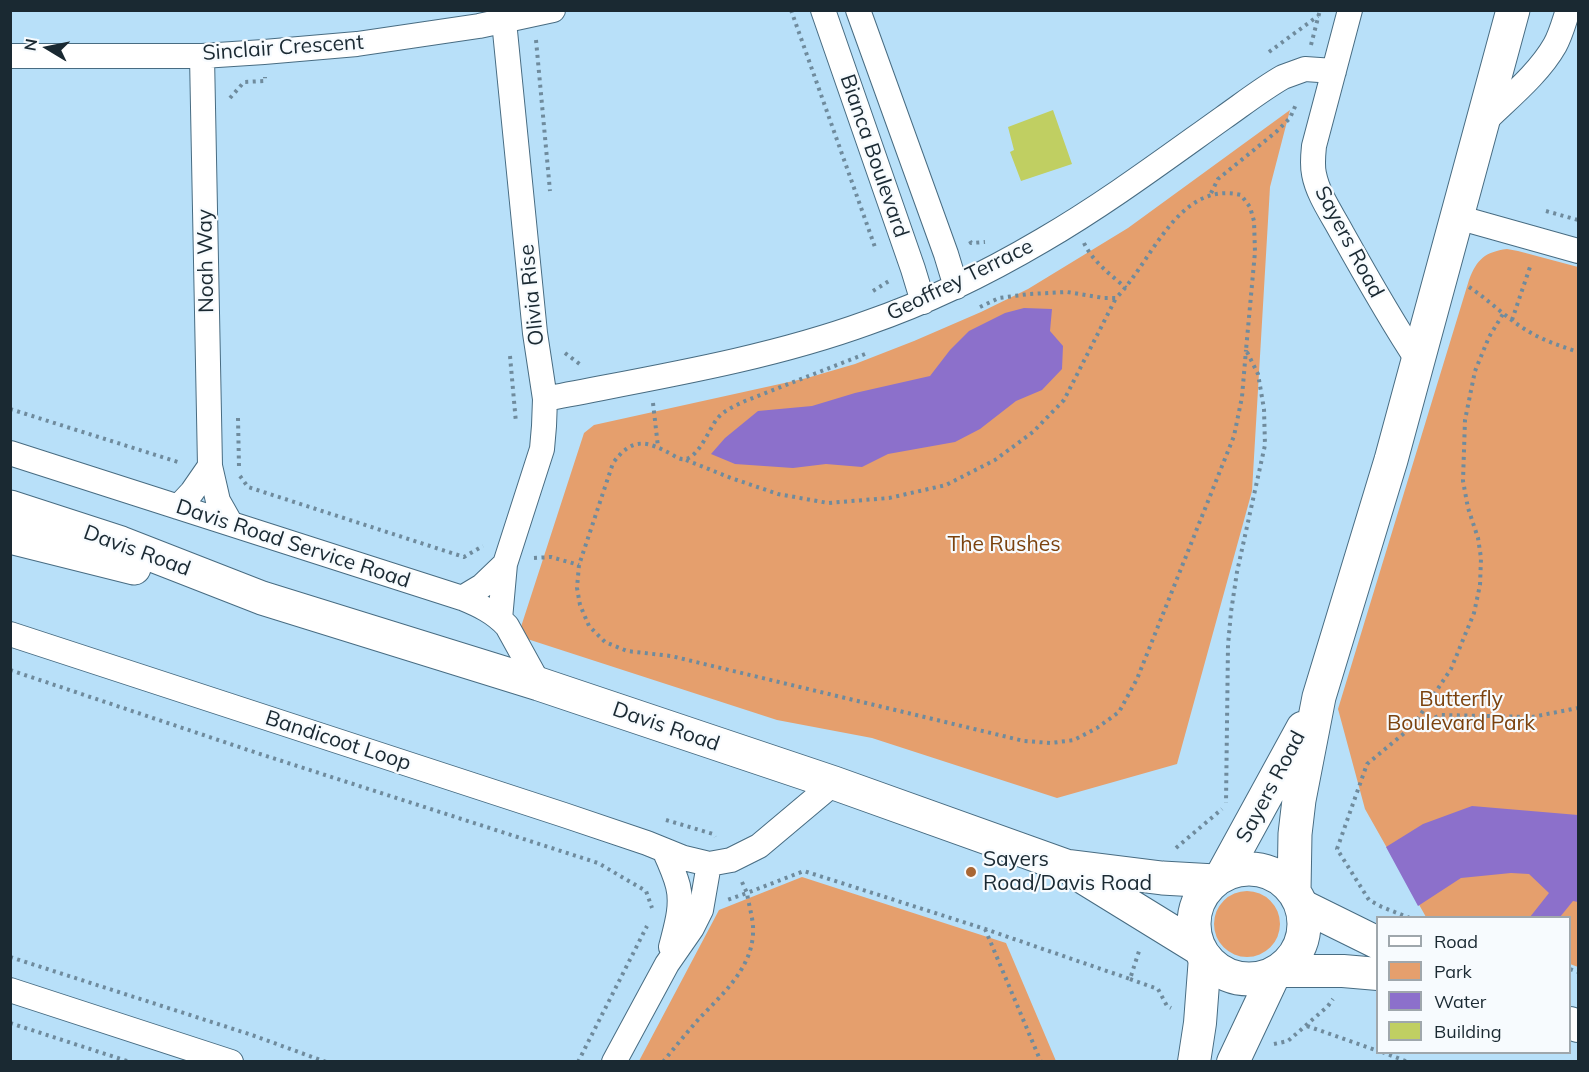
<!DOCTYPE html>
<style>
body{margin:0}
#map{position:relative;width:1589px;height:1072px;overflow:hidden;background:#b8e0f9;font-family:Mulish,sans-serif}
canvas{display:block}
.frame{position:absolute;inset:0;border:12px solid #1a2932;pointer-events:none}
.legend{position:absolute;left:1376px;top:916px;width:195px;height:138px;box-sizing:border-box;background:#f7fbfe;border:2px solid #9fa7ac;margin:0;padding:8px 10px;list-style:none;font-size:18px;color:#1a2932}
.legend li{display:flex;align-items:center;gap:12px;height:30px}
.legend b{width:30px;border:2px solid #9fa7ac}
.north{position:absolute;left:18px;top:18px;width:60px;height:60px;-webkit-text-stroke:4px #f7fbfe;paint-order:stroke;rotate:280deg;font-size:16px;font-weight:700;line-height:24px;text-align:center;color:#1a2932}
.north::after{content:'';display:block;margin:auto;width:21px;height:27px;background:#1a2932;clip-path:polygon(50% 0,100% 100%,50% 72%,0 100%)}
</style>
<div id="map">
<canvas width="1589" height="1072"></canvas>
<div class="frame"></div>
<ul class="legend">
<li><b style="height:8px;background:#fff"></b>Road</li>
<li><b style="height:16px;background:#e59f6d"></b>Park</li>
<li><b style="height:16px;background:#8c70cb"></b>Water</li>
<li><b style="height:16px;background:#c0cf62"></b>Building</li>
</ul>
<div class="north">N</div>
</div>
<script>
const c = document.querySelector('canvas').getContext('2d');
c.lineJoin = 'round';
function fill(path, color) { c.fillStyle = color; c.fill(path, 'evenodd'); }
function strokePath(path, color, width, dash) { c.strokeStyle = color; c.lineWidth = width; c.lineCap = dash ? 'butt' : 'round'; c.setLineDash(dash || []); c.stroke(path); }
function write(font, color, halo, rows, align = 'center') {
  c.font = font + ' Mulish,sans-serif'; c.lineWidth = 4.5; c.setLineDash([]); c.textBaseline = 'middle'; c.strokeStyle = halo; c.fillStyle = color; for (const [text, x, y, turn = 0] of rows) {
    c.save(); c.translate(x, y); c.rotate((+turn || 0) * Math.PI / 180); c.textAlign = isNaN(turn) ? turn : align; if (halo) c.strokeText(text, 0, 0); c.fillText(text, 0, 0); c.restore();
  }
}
fill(new Path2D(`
 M1290 110 1270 187 1252 491 1177 764 1057 798 872 738 777 720 518 636 584 433 594 425 807 378 855 364 914 341 981 312 1028 289 1128 228Z
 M1507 249 1518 251 1578 267V967L1570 964V918L1426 917 1365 809 1338 709 1469 280C1477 259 1485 252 1507 249Z
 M802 877 1006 943 1056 1061H639L719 910Z
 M1214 924a33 33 0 1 1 66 0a33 33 0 1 1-66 0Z`), '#e59f6d');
fill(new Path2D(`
 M1024 308 1052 309 1050 331 1063 346 1062 369 1042 390 1016 401 980 429 955 442 888 454 862 467 826 464 793 468 735 464 711 454 725 438 758 411 812 406 855 393 930 376 950 350 969 331 1005 313Z
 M1472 806 1578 815V902L1573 901 1560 917H1530L1549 893 1529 874 1511 873 1461 878 1418 906 1386 847 1423 824Z`), '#8c70cb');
fill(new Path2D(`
 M1053 110 1072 164 1021 181 1010 152 1014 150 1008 127Z`), '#c0cf62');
const minor = new Path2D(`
 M823 10 913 269 923 302
 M858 10 946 254 956 287
 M1350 10 1314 146C1313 156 1312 165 1314 174 1318 195 1332 214 1342 233 1366 276 1390 319 1418 361
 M10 56H202L264 52 357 44 479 26 553 10
 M202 56 210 466 218 501 231 524
 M1482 124C1506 100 1538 75 1555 45 1561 34 1564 22 1568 10
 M1457 217 1578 251
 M545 399C651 378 765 360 867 323 928 302 987 273 1043 240 1105 204 1164 160 1223 118 1243 104 1262 89 1283 77L1305 69 1334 71
 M10 453 462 598C479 605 494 612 507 626L539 684
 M178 507 192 492 210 466
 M462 598 482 586 505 564
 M500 619 505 564 542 449 544 426 545 399 535 333 504 21
 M10 634 564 815 647 843 684 858 709 864 731 860 759 846 834 783
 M664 850C669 861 675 874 678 886 683 906 676 927 671 947
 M10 990 231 1062
 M614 1062 667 964 692 928 701 910 709 864`);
const tertiary = new Path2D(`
 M1301 905 1378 943
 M1279 971H1343L1378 974
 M1570 1023 1578 1026
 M1194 1062 1200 1023 1205 957
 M1233 1062 1275 973`);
const secondary = new Path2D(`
 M10 507 121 543 262 598 539 684 834 783 1066 866 1162 878 1215 881
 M10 537 134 568
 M1194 924a55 55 0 1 1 110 0a55 55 0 1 1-110 0Z
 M1075 872 1200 949
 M1222 876 1303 728
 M1294 891 1295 834 1299 800 1319 697 1391 460 1513 10`);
strokePath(minor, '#486c82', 26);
strokePath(tertiary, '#486c82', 34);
strokePath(secondary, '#486c82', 35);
strokePath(new Path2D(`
 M791 10 876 250
 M536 40 550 191
 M1311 45 1320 10
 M1269 52 1318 16
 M230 98 244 82 265 81V77
 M1211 193 1218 179 1276 132 1290 118 1297 102
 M1546 211 1578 220
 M970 241 971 243 985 242
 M1084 243C1093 262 1110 274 1126 288
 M1469 287C1489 300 1505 317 1526 330 1542 340 1560 346 1578 352
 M873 291 889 281
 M980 307 999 298 1029 294 1067 292 1104 298H1116C1152 262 1178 180 1241 195L1250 207 1254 221 1255 252 1246 350 1258 374 1264 409 1265 445 1237 572 1231 612 1228 645 1226 803
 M1512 320 1531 264
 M565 353 581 365
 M865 354 745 401C735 406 724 410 717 419 709 429 700 455 686 459 682 460 677 458 673 455 647 441 633 436 613 463L579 565 577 588 580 605 589 626 605 642 627 651 671 656 1024 741 1051 743 1074 740 1097 728 1119 712 1137 679 1234 436 1242 397 1246 350
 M510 356 516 423
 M653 403 658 447
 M10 409 181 463
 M238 418 239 467
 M686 460 731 478 778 494 828 503 889 498 946 485 995 460 1033 432 1064 400 1116 298
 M240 476 248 487 464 557 483 546
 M534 558 551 557 579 565
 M10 670 257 753 598 863 646 891 652 908
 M1414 726 1441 715 1532 717 1578 708
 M666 820 713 834 715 837
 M1176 848 1222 809
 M742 882 747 893 804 871 985 929 1130 979 1140 948
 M1410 918 1382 907 1369 900 1337 849 1367 764 1413 726 1451 669 1474 613 1480 585 1481 558 1478 538 1468 508 1463 481 1465 420 1475 371 1489 337 1503 314
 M985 929 1041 1062
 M10 957 252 1035 326 1062
 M1570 969 1578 972
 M1130 979 1158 989 1167 1006 1171 1008
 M10 1023 130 1062
 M1307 1026 1378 1051
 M1274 1044 1288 1041 1328 1006 1333 999
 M1382 1052 1408 1062
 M578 1062 647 926
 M663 1062C674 1048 685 1035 696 1022 719 997 751 971 753 934 754 920 749 907 747 893L727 900`), '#6f8b9d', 4, [3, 4.5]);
strokePath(minor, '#fff', 24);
strokePath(tertiary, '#fff', 32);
strokePath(secondary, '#fff', 33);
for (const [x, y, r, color] of [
 [971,872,6,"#a96734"]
]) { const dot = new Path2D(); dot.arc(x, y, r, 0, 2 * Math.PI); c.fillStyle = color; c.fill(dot); strokePath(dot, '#f7fbfe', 2); }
write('21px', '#1a2932', '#f7fbfe', [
 ["Sinclair Crescent",283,48,-4],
 ["Bianca Boulevard",874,156,71],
 ["Sayers Road",1349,242,62],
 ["Noah Way",206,261,-91],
 ["Geoffrey Terrace",960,280,-26],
 ["Olivia Rise",532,295,-96],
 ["Davis Road Service Road",293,544,18],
 ["Davis Road",137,551,20],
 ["Davis Road",666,727,19],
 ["Bandicoot Loop",338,741,18],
 ["Sayers Road",1271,787,-62]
]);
write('21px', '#7b420e', '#f7fbfe', [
 ["The Rushes",1004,545],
 ["Butterfly",1461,700],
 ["Boulevard Park",1461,724]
]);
write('21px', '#1a2932', '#f7fbfe', [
 ["Sayers",983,860],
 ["Road/Davis Road",983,884]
], 'left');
</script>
